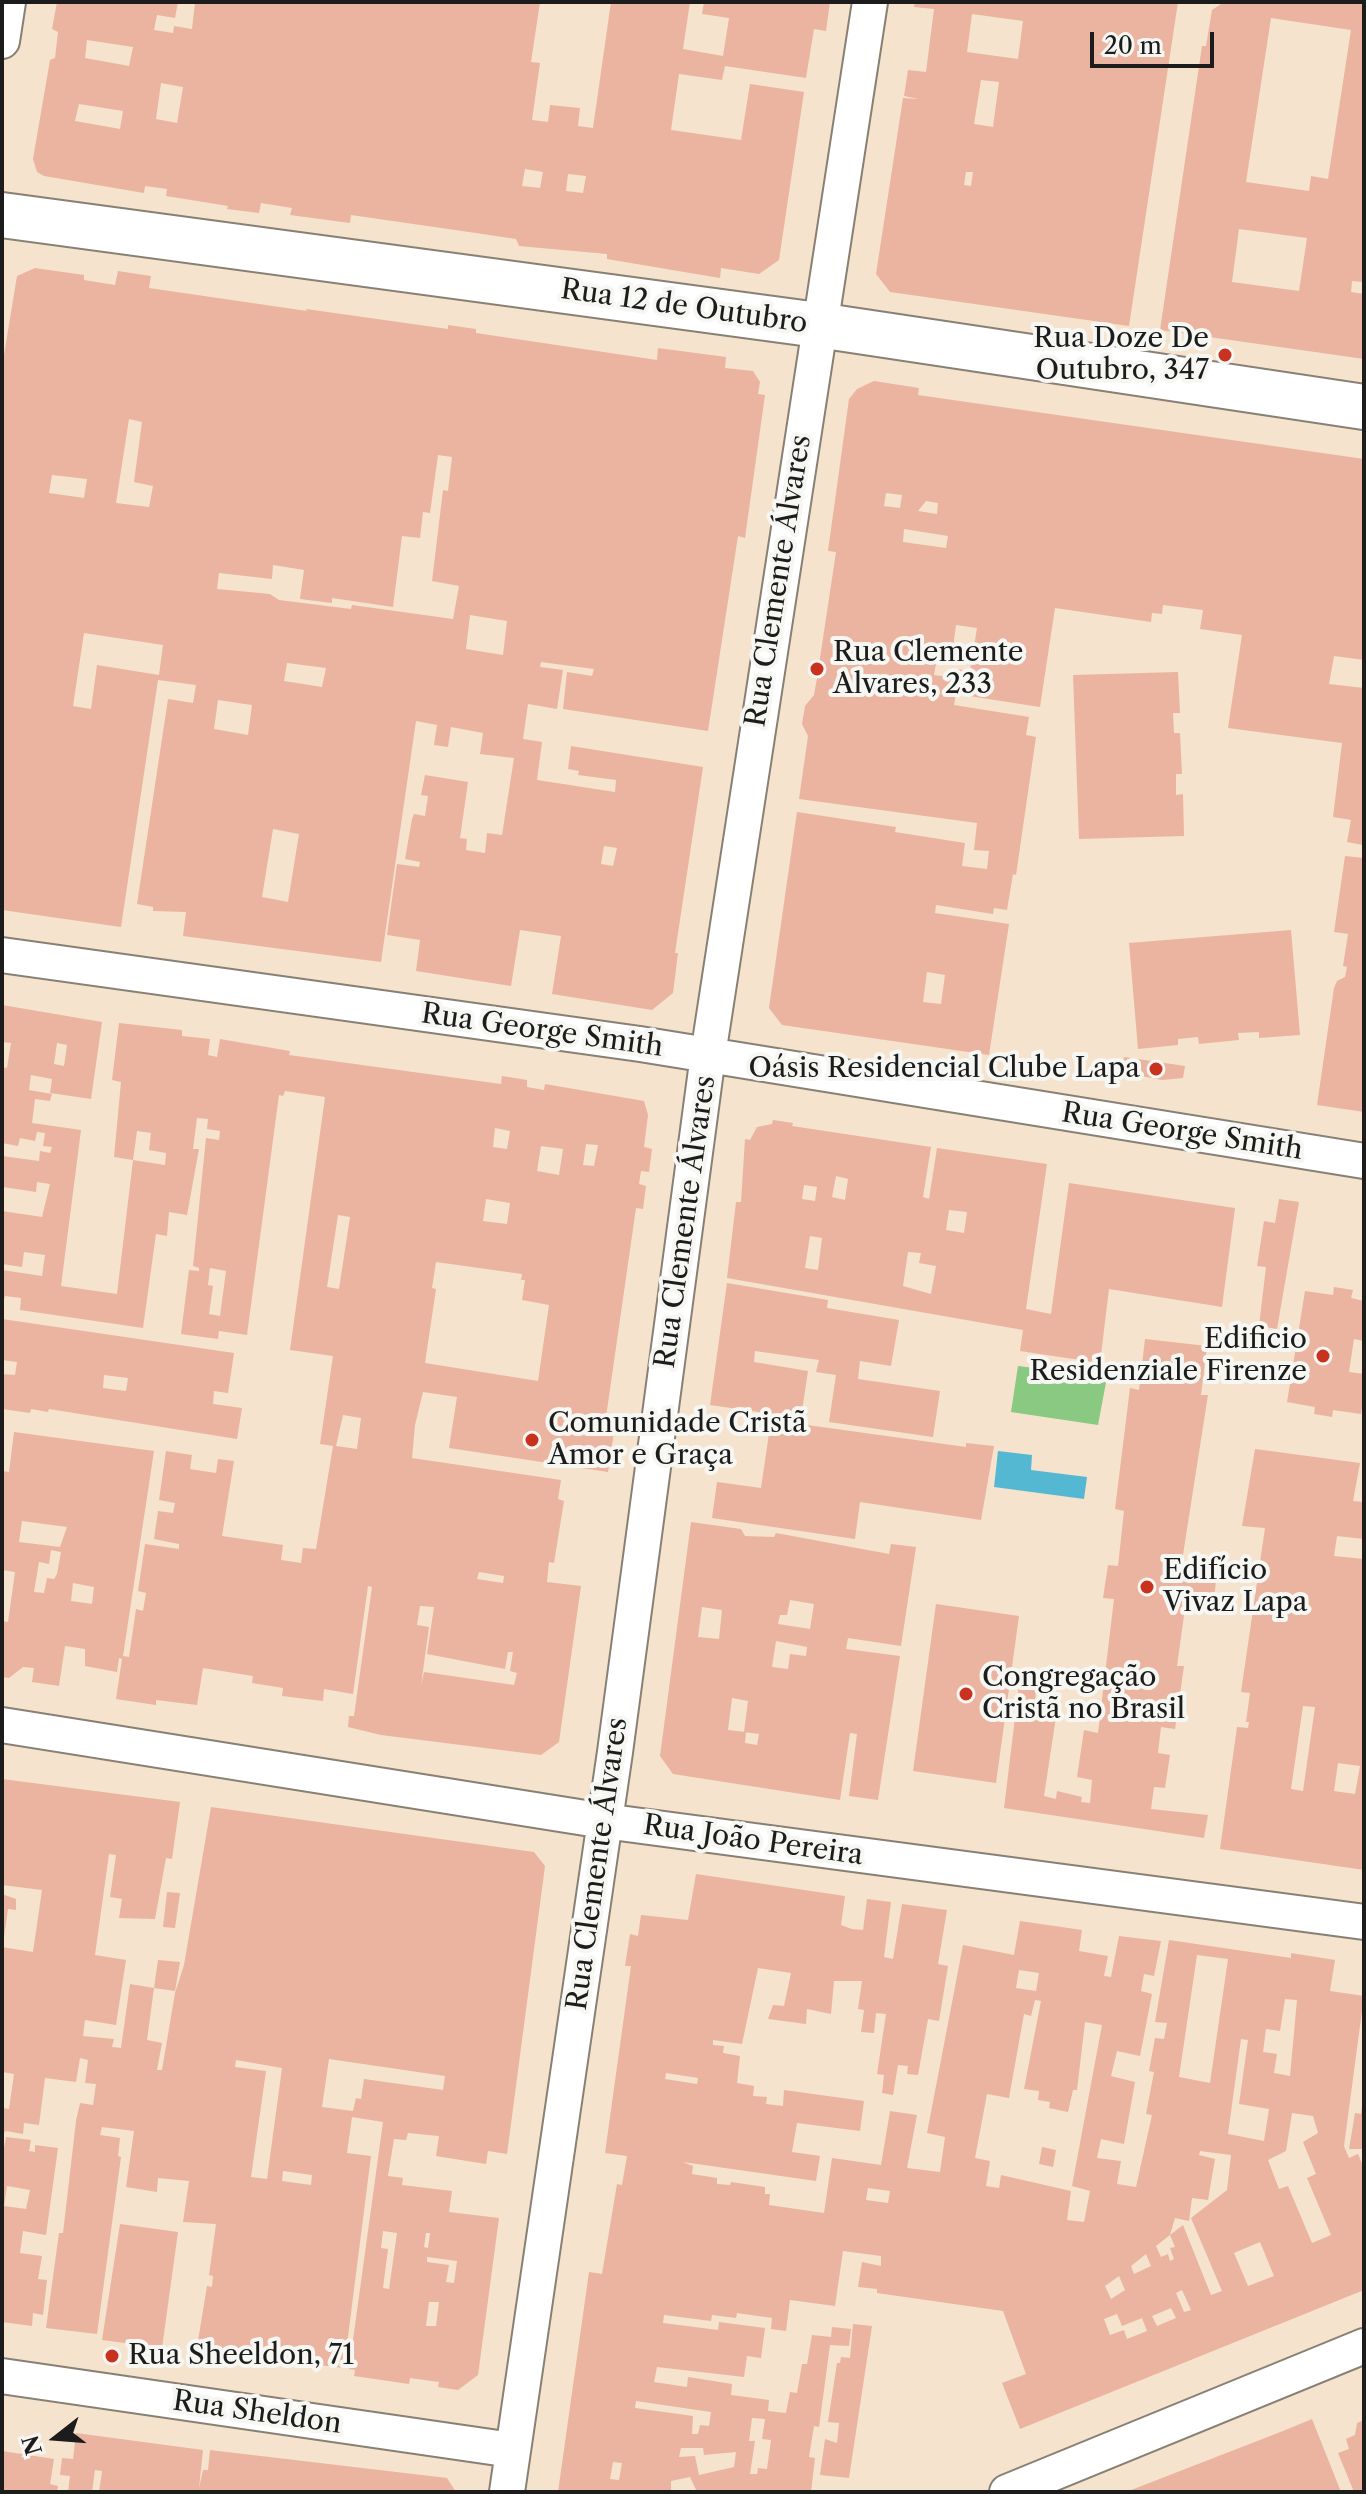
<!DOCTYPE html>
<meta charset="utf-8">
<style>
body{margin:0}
#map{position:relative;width:1366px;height:2494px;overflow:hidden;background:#f5e3cd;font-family:"Libre Caslon Text",serif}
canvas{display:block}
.frame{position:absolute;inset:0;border:4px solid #1c1c1c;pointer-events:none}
.north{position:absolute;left:16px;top:2398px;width:80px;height:80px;-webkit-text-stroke:6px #f6f6f2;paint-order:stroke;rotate:253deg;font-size:22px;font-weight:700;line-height:32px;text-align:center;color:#1c1c1c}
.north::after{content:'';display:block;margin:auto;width:28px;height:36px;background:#1c1c1c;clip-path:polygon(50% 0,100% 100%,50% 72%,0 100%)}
.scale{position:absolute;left:1090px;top:32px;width:124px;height:36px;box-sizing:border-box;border:4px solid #1c1c1c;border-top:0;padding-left:10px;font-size:24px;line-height:28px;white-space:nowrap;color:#1c1c1c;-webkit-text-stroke:6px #f6f6f2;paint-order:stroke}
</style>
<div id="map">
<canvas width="1366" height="2494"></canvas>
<div class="frame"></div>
<div class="north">N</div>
<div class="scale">20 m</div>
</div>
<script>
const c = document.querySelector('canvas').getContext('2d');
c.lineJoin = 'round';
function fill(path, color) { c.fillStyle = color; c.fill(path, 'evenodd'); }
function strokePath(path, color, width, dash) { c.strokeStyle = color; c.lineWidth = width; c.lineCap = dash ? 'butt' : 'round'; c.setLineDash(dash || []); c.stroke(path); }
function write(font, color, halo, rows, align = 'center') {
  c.font = font + ' "Libre Caslon Text",serif'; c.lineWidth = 8; c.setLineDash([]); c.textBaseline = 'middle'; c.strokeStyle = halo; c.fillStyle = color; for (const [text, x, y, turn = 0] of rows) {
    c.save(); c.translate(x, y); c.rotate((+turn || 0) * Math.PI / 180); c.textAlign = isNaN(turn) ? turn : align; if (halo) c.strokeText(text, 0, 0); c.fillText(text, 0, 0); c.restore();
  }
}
fill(new Path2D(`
 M1018 1366 1107 1377 1098 1425 1011 1412Z`), '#89c981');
fill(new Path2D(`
 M998 1451 1032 1455 1031 1470 1087 1477 1084 1499 994 1487Z`), '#54b8d3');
fill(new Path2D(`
 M57 2H178L175 18 157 15 154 30 173 33 174 26 192 29 195 2H540L531 62 540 63 532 120 548 122 550 105 580 108 578 126 593 128 611 2H690L683 49 723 56 729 18 702 14 704 2H830L826 31 814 29 806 78 725 66 722 80 679 74 671 130 741 140 750 84 804 92 779 260 759 274 721 268 720 278 607 259V254L519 246 516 239 469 232 351 215 350 223 290 215 292 208 261 203 259 213 227 209 228 206 166 196 167 189 145 186 144 193 44 176 37 172 33 159 50 60 55 58 58 32 52 29ZM87 40 133 47 129 66 85 58ZM161 83 183 87 177 123 156 119ZM79 104 123 111 120 129 75 121ZM525 169 543 172 540 188 522 186ZM568 174 586 176 583 193 566 191Z
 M915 2H1178L1129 326 890 292 876 274 903 98 918 99 904 96 908 70 926 72 934 9 914 7ZM972 14 1023 21 1018 59 967 52ZM981 80 999 82 993 127 974 124ZM966 172H973L971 186 964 185Z
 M1224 2H1364V282L1352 281 1351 292 1364 294V359L1160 330 1202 46H1206L1212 10ZM1271 18 1351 30 1328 179 1311 176 1309 191 1246 182ZM1239 229 1307 238 1299 291 1232 282Z
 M35 268 84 275V280L115 285 118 271 151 276 149 288 307 311 306 309 448 329V325L476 329V333L657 360 658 348 726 357 725 368 753 371 760 382 758 394 765 395 745 538 738 536 708 731 563 709 567 672 592 676 594 669 541 662 540 667 563 670 557 709 528 704 523 739 542 742 537 780 615 792 616 780 578 775 579 771 568 769 571 746 703 767 675 953H678L673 993 652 1010 552 994 561 936 520 930 511 986 416 971 420 940 387 935 397 864 419 867 420 862 405 859 412 819 414 814 425 816 428 796 421 795 425 775 468 782 460 838 467 839 466 850 485 853 487 833 502 835 514 758 480 754 483 733 451 727 448 747 434 745 437 725 416 721 381 962 183 936 186 912 153 911V907L137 904 168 699 193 703 196 685 158 680 121 927 2 910V367L17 276ZM129 419 142 422 134 482 153 486 149 507 116 503ZM438 455 452 457 448 491 443 490 432 581 459 586 453 619 352 605 351 609 279 600 270 594 217 589 219 573 272 579 273 565 304 570 300 599 332 603V598L393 607 402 536 420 538 423 512 430 513ZM52 475 87 479 84 498 49 493ZM470 615 507 621 503 655 466 649ZM84 633 163 645 159 675 97 665 91 709 73 706ZM287 663 326 668 322 687 284 681ZM218 700 252 705 248 735 214 729ZM273 829 299 834 288 902 262 897ZM604 846 617 848 613 866 601 864Z
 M874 381 919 388 918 395 1364 459V660L1334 656 1329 684 1364 688 1363 845 1347 842 1351 820 1333 817 1342 743 1228 728 1242 635 1200 629 1203 610 1163 605 1162 614 1152 613 1151 622 1055 608 1040 707 956 694 954 705 1029 717 1026 735 1036 737 1016 875 1013 874 1007 910 994 908 993 914 936 905 935 913 1009 924 989 1055 782 1025 769 1008 797 812 896 827 895 832 965 843 962 866 987 869 989 851 974 850 977 823 799 799 808 736 802 724 805 706 814 695 817 678 836 552 828 551 849 399 857 389ZM886 493 902 495 900 508 884 506ZM926 501 938 503 937 514 918 511ZM904 529 948 536 946 548 903 542ZM956 625 977 628 970 671 950 668 948 677 934 675 939 646 953 648ZM927 972 945 975 941 1004 923 1002Z
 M1178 672 1180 713H1173L1174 733H1180L1182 774H1176V795L1183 794 1184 836 1079 839 1073 675Z
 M1345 856 1364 858V1112L1317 1105 1334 988 1337 981 1345 977 1347 967 1343 966 1348 934 1334 932Z
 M1291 930 1300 1035 1259 1038V1032L1238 1033 1239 1040 1199 1044 1198 1037 1178 1039V1045L1138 1049 1129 943Z
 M2 1005 102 1022 91 1099 50 1093 52 1079 31 1075 29 1090 52 1094 50 1101 35 1099 32 1123 81 1130 61 1286 117 1294 133 1160 165 1165 166 1153 149 1150 151 1133 137 1131 133 1160 114 1157 121 1082 112 1080 119 1023 182 1030V1036L210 1039 208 1055 217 1057 220 1039 290 1051 289 1055 501 1084 502 1076 527 1080V1087L544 1090 545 1084 644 1101 648 1115 644 1147 652 1149 649 1172 641 1171 639 1184 646 1186 643 1209 636 1208 604 1431 614 1432 608 1472 449 1448 457 1397 423 1392 415 1425 412 1458 561 1480 558 1499 564 1501 554 1563 549 1562 547 1582 581 1586 559 1742 541 1755 381 1735 348 1727 349 1716H354L372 1587 368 1586 353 1694 324 1689 323 1701 282 1696 283 1688 252 1683 253 1676 203 1668 197 1705 156 1700V1705L116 1699 122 1659 119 1658 117 1672 85 1666V1649L65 1646 59 1686 32 1682 34 1668 23 1667 9 1678 2 1677V1621L8 1622 15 1572 2 1570V1471L9 1472 14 1432 154 1451 123 1656 129 1657 136 1609 143 1611 146 1593 138 1591 145 1544 179 1549V1544L154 1539 158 1511 173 1513 175 1503 159 1500 166 1451 192 1455 190 1469 216 1473 218 1459 234 1461 222 1536 283 1545 281 1560 301 1563 303 1548 316 1549 333 1446 320 1444 333 1356 290 1350 325 1097 285 1091 283 1096 279 1095 247 1335 219 1331 218 1339 181 1334 189 1270 199 1271V1268L193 1266 206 1138 219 1140 220 1131 207 1129 208 1119 197 1118 193 1149H199L187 1215 169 1212 167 1236 156 1234 143 1328 20 1310 21 1298 5 1296 2 1306V1270L42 1276 45 1255 24 1252 22 1267 2 1264V1211L42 1217 50 1184 37 1182 36 1192 3 1187 2 1156 39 1161 40 1151 50 1153 52 1147 43 1146 45 1133 37 1132 35 1141 20 1138 18 1146 2 1143V1067L7 1068 11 1043 2 1042ZM57 1043 67 1045 64 1066 54 1064ZM495 1128 510 1131 507 1149 493 1147ZM586 1144 598 1145 594 1166 583 1165ZM541 1146 563 1149 559 1175 537 1171ZM486 1199 510 1203 507 1224 483 1221ZM338 1215 350 1217 339 1289 327 1287ZM436 1262 522 1274 521 1280H525L522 1300 549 1305 538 1381 425 1363 436 1289 432 1288ZM210 1268 226 1271 220 1316 209 1314 213 1286 208 1285ZM343 1415 361 1418 357 1449 336 1446ZM22 1521 67 1527 60 1547 19 1542ZM51 1550 61 1552 57 1574 54 1579 47 1578 44 1593 34 1592 39 1562 49 1564ZM479 1572 504 1576 503 1583 477 1579ZM73 1583 94 1587 92 1604 71 1601ZM420 1606 434 1607 427 1654 505 1669 508 1652H513L510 1671 517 1673 514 1685 424 1672 421 1685 429 1627 417 1625Z
 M1124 1057 1185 1066 1183 1078 1162 1080 1137 1075 1122 1068Z
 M773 1120 793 1123 792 1126 931 1147 923 1197 929 1199 937 1148 1047 1164 1026 1309 1051 1314 1069 1183 1235 1208 1222 1307 1109 1289 1100 1363 1020 1351 1023 1330 727 1278 736 1202H741L745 1139 750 1140 757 1127 772 1124ZM836 1176 848 1179 845 1200 832 1197ZM804 1185 817 1187 815 1201 802 1199ZM949 1210 967 1212 964 1233 946 1230ZM810 1236 822 1238 818 1270 805 1268ZM908 1252 921 1253 919 1263 936 1266 931 1294 903 1286Z
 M1279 1199 1299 1202 1277 1329 1259 1326 1266 1267 1257 1266 1264 1221 1275 1223Z
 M727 1283 828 1300 827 1308 899 1320 891 1366 860 1361 858 1379 940 1391 933 1437 829 1422 836 1375 816 1372 819 1360 755 1351 754 1362 808 1371 801 1418 710 1405Z
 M1334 1287 1353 1290 1351 1298 1364 1301V1341L1354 1339 1349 1372 1364 1374V1398L1361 1414 1333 1410 1332 1417 1314 1414 1315 1407 1287 1402 1305 1291 1333 1295Z
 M2 1319 234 1353 228 1393 214 1391 213 1404 242 1408 237 1439 49 1409 48 1412 31 1409 30 1413 2 1409V1374L15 1375 17 1362 2 1360ZM104 1375 128 1378 126 1391 103 1388Z
 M1145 1339 1207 1346 1201 1395H1208L1180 1574 1193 1577 1194 1570 1217 1574 1212 1612 1185 1608 1177 1666H1184L1175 1729 1161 1727 1158 1753 1170 1755 1165 1788 1154 1787 1151 1809 1208 1815 1204 1838 1004 1808 1019 1685 1037 1686 1033 1713 1056 1717 1044 1796 1056 1799 1057 1791 1082 1797 1081 1802 1090 1803 1092 1780 1077 1777 1084 1730 1098 1733 1114 1599 1103 1598 1108 1565 1118 1566 1124 1511 1115 1509 1130 1388 1139 1390Z
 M771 1420 966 1447V1443L994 1446 981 1520 860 1502 855 1539 712 1518 717 1482 761 1488Z
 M1255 1449 1360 1463 1353 1501 1364 1502V1539L1337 1536 1334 1556 1364 1559V1870L1220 1849 1237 1727 1248 1728 1249 1722H1246L1250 1693 1241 1692 1265 1528 1242 1526ZM1303 1706 1315 1707 1303 1791 1291 1789ZM1338 1763 1360 1766 1355 1794 1334 1791Z
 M691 1522 741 1529 745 1536 774 1537 776 1533 889 1554 891 1544 916 1547 901 1646 848 1638 846 1649 900 1656 878 1800 849 1796 857 1734 850 1733 840 1800 673 1774 660 1756ZM790 1600 814 1604 810 1629 778 1624 780 1615H787ZM702 1607 722 1610 719 1639 698 1637ZM776 1641 807 1647 806 1656 790 1654 788 1669 772 1667ZM732 1698 748 1701 744 1732 759 1734 757 1745 745 1743 746 1732 728 1730Z
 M936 1604 1019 1616 996 1783 913 1771Z
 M2 1779 180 1802 172 1859 166 1858 155 1919 119 1918 122 1899 110 1897 116 1855 109 1854 95 1955 126 1960 116 2025 85 2020 83 2036 114 2039 112 2047 121 2048 130 1984 154 1988 147 2040 162 2043 157 2070H162L175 1993 184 1965 211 1807 534 1852 545 1866 507 2154 488 2151 486 2164 436 2156 439 2136 408 2133 406 2140 394 2139 388 2176 403 2178 402 2185 452 2191 449 2212 499 2218 478 2375 458 2390 438 2387 439 2382 410 2378 409 2384 354 2376 355 2370 349 2369 383 2122 352 2117 347 2153 371 2156 344 2368 286 2361 285 2365 196 2353 207 2286 212 2287 213 2276 209 2275 216 2224 183 2222 189 2181 158 2178 157 2192 126 2187 134 2131 102 2127 100 2135 120 2138 118 2156 121 2157 97 2334 46 2328 59 2233H63L76 2121 80 2103 93 2105 96 2084 85 2083 88 2060 80 2058 76 2082 45 2078 39 2125 24 2123 23 2134 6 2131 2 2134V2108L9 2109 14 2074 2 2072V1947L33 1952 42 1890 2 1885ZM329 2059 445 2076 443 2090 364 2079 361 2099 356 2098 353 2111 322 2107ZM236 2060 282 2068 267 2179 251 2177 266 2071 235 2067ZM283 2171 312 2175 311 2185 282 2181ZM383 2231 397 2233 389 2289 383 2288 388 2249 381 2248ZM426 2233H430L428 2248 424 2247ZM427 2257 457 2261 454 2283 446 2282 449 2265 427 2262ZM429 2302H439L436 2326H426Z
 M696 1874 845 1896 841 1925 852 1929 863 1930 867 1899 891 1902 884 1957 893 1959 902 1904 947 1910 938 1964 948 1966 939 2021 928 2019 918 2075 907 2074 908 2066 898 2065 893 2095 882 2093 884 2075 877 2074 886 2014 876 2013 874 2033 861 2032 864 2010 858 2009 862 1981H834L831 2014 807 2009 806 2024 768 2019 773 2005 784 2006 791 1973 758 1968 742 2044 713 2040V2045L724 2046 723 2053 740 2056 737 2083 754 2086 753 2096 767 2097 766 2104 783 2106 784 2090 864 2101 860 2131 797 2123 792 2152 820 2156 816 2181 683 2162 693 2166 692 2174 717 2178V2184L730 2185 731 2182 765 2187V2194H770L769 2205 824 2213 832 2158 881 2165 890 2111 917 2115 907 2168 940 2172 945 2137 927 2133 963 1945 1014 1955 1020 1921 1082 1930 1079 1951 1108 1956 1104 1976 1111 1977 1119 1936 1161 1941 1154 1976 1144 1974 1141 1991 1152 1994 1140 2056 1117 2051 1111 2076 1135 2082 1124 2144 1101 2139 1097 2158 1121 2161 1117 2184 1136 2187 1152 2115 1146 2114 1154 2072 1149 2071 1155 2038 1164 2039 1167 2023 1155 2022 1169 1940 1291 1958V1953L1335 1960 1330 1991 1364 1996 1344 2146 1349 2158 1358 2154 1364 2168V2290L1020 2429 1002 2383 1026 2374 1003 2311 877 2293V2289L858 2287 862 2262 881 2266V2256L843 2251 835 2306 790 2300 786 2331 771 2329 772 2318 737 2313 736 2318 712 2315 711 2321 664 2315 663 2323 718 2330 719 2322 765 2328 761 2358 747 2356 744 2377 657 2367 654 2382 687 2387 688 2377 732 2384 731 2395 769 2400 768 2411 786 2413 790 2392 797 2393 802 2364H807L812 2335 831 2337 832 2327 851 2329 849 2346 830 2345 819 2427 814 2426 809 2457 815 2458 811 2492H697L690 2477 671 2481V2492H558L589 2272 602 2274 617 2184 622 2185 627 2156 605 2153 631 1966H625L630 1934 638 1936 641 1915 688 1920ZM1197 1955 1228 1959 1210 2083 1179 2077ZM1019 1970 1039 1973 1036 1991 1016 1988ZM1285 1999 1297 2000 1290 2076 1274 2073 1277 2054 1263 2052 1266 2029 1280 2031ZM1035 2000 1041 2001 1024 2089 1039 2091 1038 2100 1050 2102 1049 2108 1068 2112 1073 2090H1077L1085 2022 1102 2025 1072 2186 1090 2191 1084 2222 1067 2220 1071 2191 1001 2175 999 2188 986 2186 990 2161 975 2158 987 2094 1009 2098 1024 2014 1031 2016ZM1241 2039 1248 2040 1239 2104 1269 2109 1264 2141 1228 2134ZM666 2073 698 2078 697 2084 665 2079ZM1292 2113 1313 2116 1318 2133 1303 2142 1316 2174 1307 2178 1331 2235 1312 2243 1288 2186 1279 2189 1268 2160 1286 2151ZM1200 2151 1231 2155 1227 2190 1191 2218 1222 2291 1211 2295 1183 2225 1170 2235 1175 2218 1189 2221 1192 2198 1208 2200 1215 2159 1199 2155ZM868 2188 890 2191 888 2203 866 2200ZM1170 2235 1175 2247 1170 2248 1174 2259 1170 2261 1168 2254 1161 2257 1156 2246ZM1260 2242 1274 2276 1248 2286 1234 2253ZM1146 2254 1151 2266 1134 2274 1131 2266ZM1119 2276 1125 2290 1111 2299 1105 2286ZM1182 2290 1191 2310 1184 2312 1176 2293ZM1171 2308 1176 2318 1157 2326 1152 2316ZM1117 2314 1122 2326 1142 2318 1147 2331 1127 2339 1124 2330 1110 2335 1104 2319ZM636 2401 711 2412 709 2426 700 2425 698 2434H692L693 2416 635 2408ZM752 2418 765 2419 762 2439 771 2440 767 2469 758 2468 757 2474H750L755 2441H749ZM681 2448H703L704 2455 736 2452 734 2467 699 2475 695 2456 679 2457ZM613 2462 622 2463 619 2480 610 2479Z
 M167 1892 180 1893 175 1928 163 1927Z
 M2 1894 16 1899V1910L8 1909 4 1937Z
 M158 1960 180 1962 175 1991 154 1988Z
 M1362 2105 1364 2149H1349L1355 2113 1361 2114Z
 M6 2137 31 2140 29 2151 35 2152V2145L58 2148 46 2235 23 2231 20 2253 42 2256 38 2279 47 2280 43 2315 33 2313 32 2326 2 2322V2159ZM7 2186 30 2190 26 2209 4 2206Z
 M1042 2147 1056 2150 1053 2167 1039 2164Z
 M120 2224 178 2232 162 2348 102 2340Z
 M853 2324 872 2326 849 2478 820 2475 825 2439 837 2443 839 2423 828 2422 837 2363H840L841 2357 850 2358Z
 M1312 2419 1341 2492H1126L1283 2431Z
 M1364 2420V2492H1354L1338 2453 1349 2449 1346 2439 1355 2435 1357 2423Z
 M76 2433 203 2450 199 2488 203 2470H208L210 2450 447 2478 456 2492H99L102 2471 95 2470 92 2492H68L70 2476 60 2475 62 2458 73 2459Z
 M2 2451 54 2459 50 2484 58 2486 57 2492H2Z`), '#eab4a0');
const minor = new Path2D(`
 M2 41 8 2
 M2 955 640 1044 1364 1161
 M2 1725 604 1821 1364 1922
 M2 2376 512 2450
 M507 2492 615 1752 708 1055 870 2
 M1007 2492 1364 2346`);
const tertiary = new Path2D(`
 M2 215 818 325 1364 407`);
strokePath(minor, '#888074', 38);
strokePath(tertiary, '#888074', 48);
strokePath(minor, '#fff', 34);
strokePath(tertiary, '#fff', 44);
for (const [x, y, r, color] of [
 [1225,355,8,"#c8321e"],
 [817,669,8,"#c8321e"],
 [1156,1069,8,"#c8321e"],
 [1323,1356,8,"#c8321e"],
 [532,1440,8,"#c8321e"],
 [1147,1587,8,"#c8321e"],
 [966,1694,8,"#c8321e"],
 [112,2356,8,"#c8321e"]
]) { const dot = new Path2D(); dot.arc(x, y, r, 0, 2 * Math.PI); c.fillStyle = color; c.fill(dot); strokePath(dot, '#f6f6f2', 3); }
write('28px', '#1c1c1c', '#f6f6f2', [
 ["Rua 12 de Outubro",684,307,8],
 ["Rua Clemente Álvares",779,581,-81],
 ["Rua George Smith",542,1031,8],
 ["Rua George Smith",1182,1132,9],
 ["Rua Clemente Álvares",686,1222,-82],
 ["Rua João Pereira",753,1841,8],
 ["Rua Clemente Álvares",598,1864,-82],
 ["Rua Sheldon",257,2413,8]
]);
write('28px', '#1c1c1c', '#f6f6f2', [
 ["Rua Doze De",1209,339,"right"],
 ["Outubro, 347",1209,371,"right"],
 ["Rua Clemente",833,653],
 ["Alvares, 233",833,685],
 ["Oásis Residencial Clube Lapa",1140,1069,"right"],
 ["Edificio",1307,1340,"right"],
 ["Residenziale Firenze",1307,1372,"right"],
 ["Comunidade Cristã",548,1424],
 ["Amor e Graça",548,1456],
 ["Edifício",1163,1571],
 ["Vivaz Lapa",1163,1603],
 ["Congregação",982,1678],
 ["Cristã no Brasil",982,1710],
 ["Rua Sheeldon, 71",128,2356]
], 'left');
</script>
